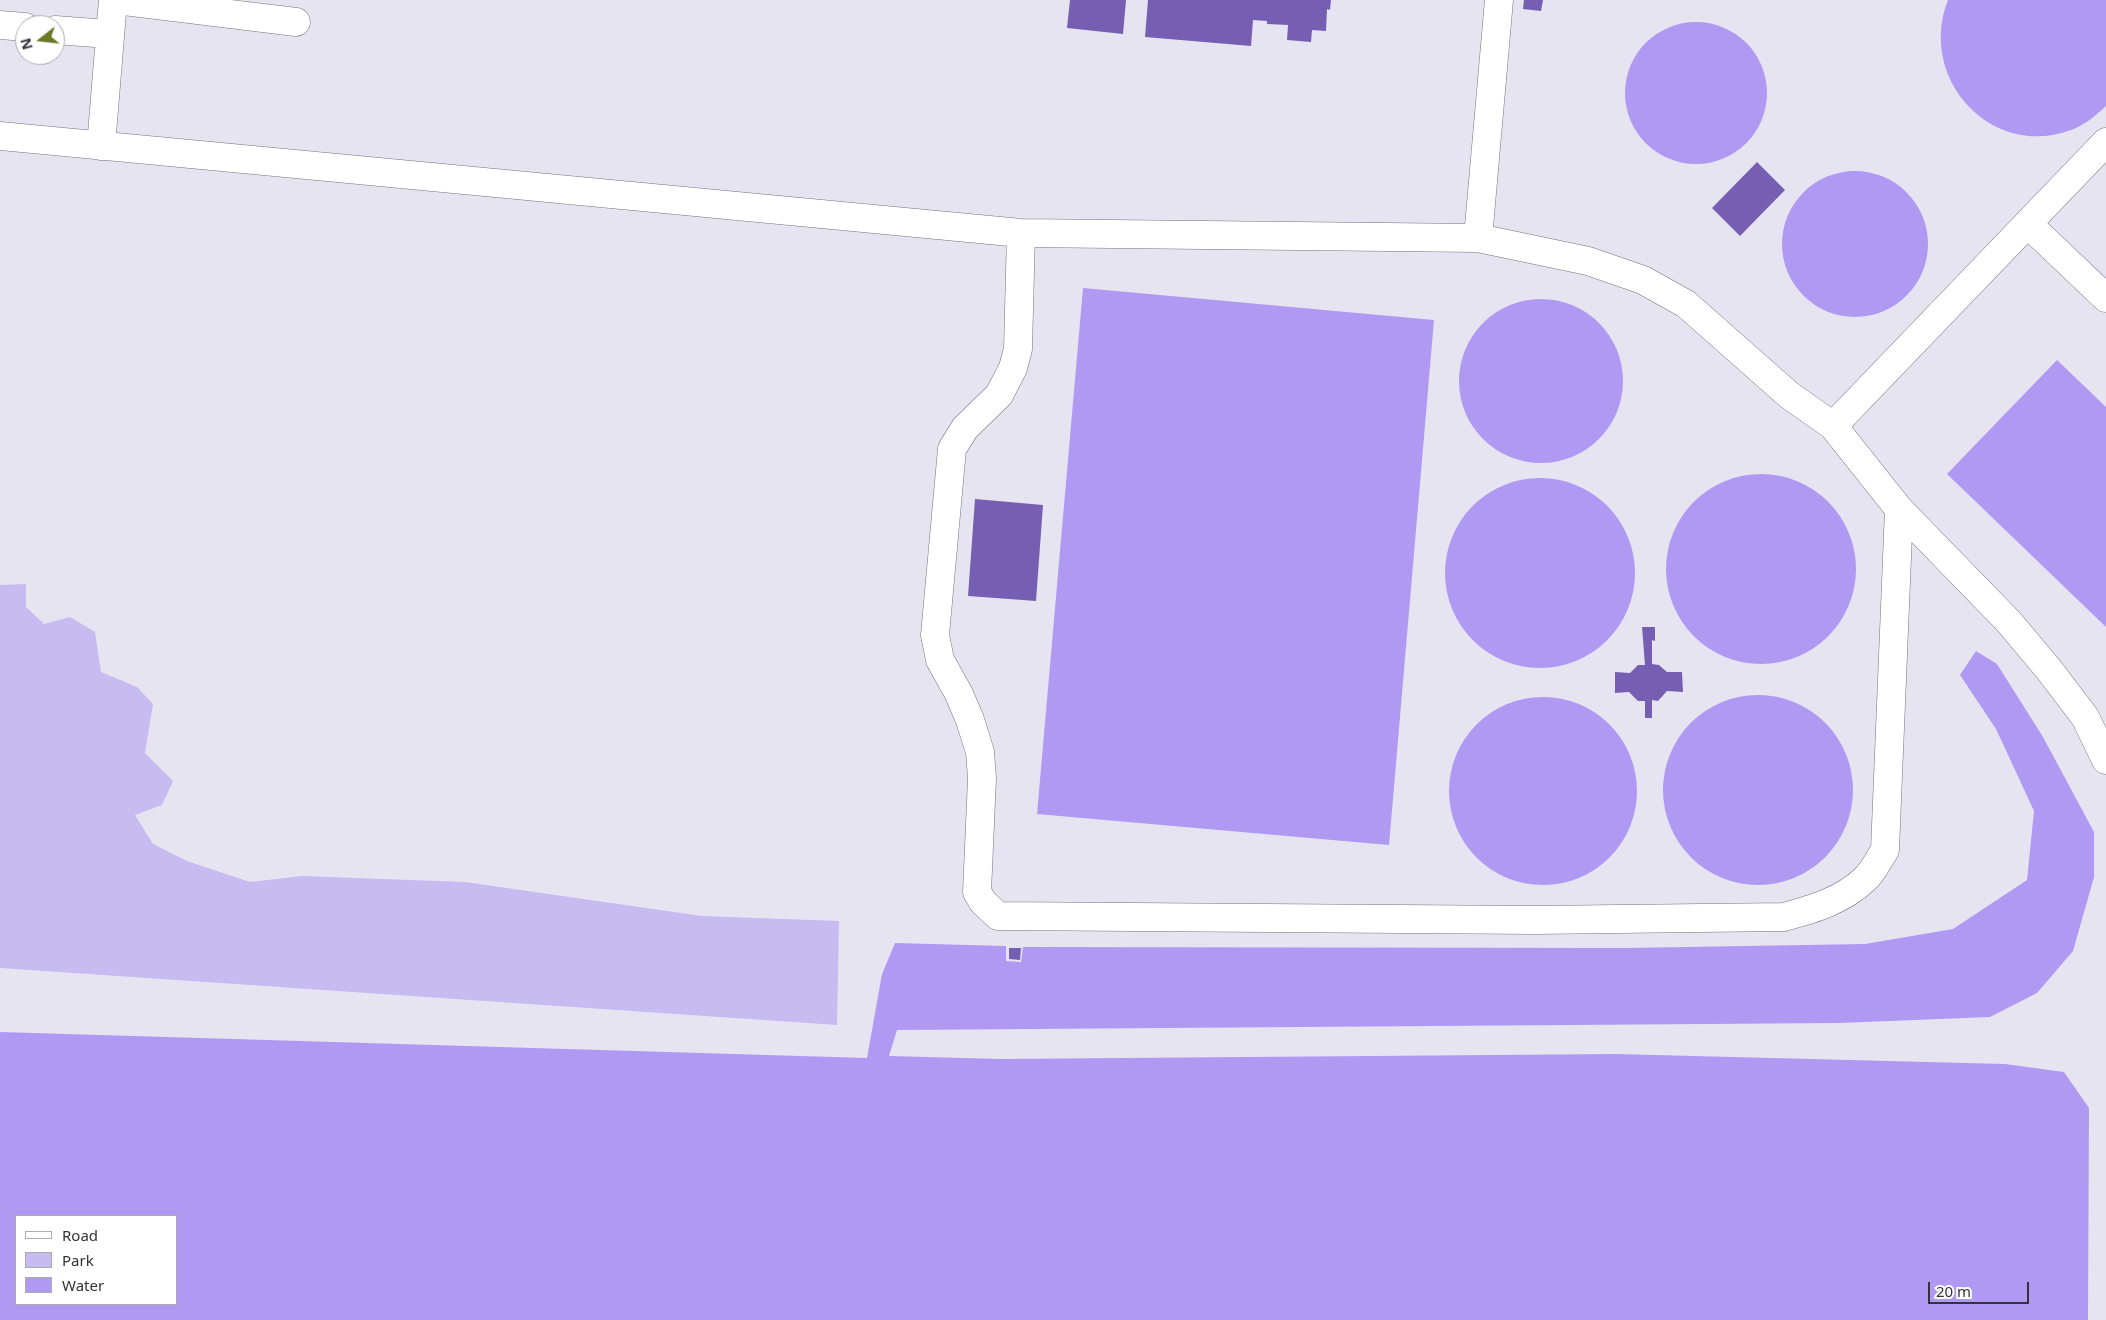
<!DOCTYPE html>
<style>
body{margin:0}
#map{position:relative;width:2106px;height:1320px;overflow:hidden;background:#e7e4f2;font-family:"Noto Sans",sans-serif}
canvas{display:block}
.legend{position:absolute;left:15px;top:1215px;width:162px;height:90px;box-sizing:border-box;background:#fff;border:1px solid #adadaf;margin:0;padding:6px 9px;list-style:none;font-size:15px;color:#333237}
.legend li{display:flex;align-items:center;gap:10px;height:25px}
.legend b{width:25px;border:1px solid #adadaf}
.north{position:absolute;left:15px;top:15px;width:50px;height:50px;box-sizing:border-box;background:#fff;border:1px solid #adadaf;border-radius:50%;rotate:254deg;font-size:14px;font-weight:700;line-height:20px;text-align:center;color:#333237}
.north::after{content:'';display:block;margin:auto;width:18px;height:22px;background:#6b7926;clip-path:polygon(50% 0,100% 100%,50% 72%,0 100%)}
.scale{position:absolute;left:1928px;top:1282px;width:101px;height:22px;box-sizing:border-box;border:2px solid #333237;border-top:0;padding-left:6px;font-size:15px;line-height:18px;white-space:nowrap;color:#333237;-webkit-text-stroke:4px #fff;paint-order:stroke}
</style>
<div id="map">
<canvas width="2106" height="1320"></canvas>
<ul class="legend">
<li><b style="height:6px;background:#fff"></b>Road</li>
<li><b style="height:14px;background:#c7bbf1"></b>Park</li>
<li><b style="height:14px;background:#b099f2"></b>Water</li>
</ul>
<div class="north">N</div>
<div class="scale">20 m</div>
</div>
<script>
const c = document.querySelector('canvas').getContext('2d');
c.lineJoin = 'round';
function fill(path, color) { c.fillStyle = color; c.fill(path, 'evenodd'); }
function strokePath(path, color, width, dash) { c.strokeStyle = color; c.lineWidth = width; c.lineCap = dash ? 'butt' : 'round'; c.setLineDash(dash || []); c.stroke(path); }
fill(new Path2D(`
 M26 584V607L44 624 70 617 95 632 101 672 137 687 153 704 145 753 173 781 162 805 135 815 153 844 187 861 250 882 302 876 465 882 702 916 839 921 837 1025 0 968V585Z`), '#c7bbf1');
fill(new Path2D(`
 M1948 0H2106V106C2095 116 2085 125 2071 130 1991 160 1917 78 1948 0Z
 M1625 93a71 71 0 1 1 142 0a71 71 0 1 1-142 0Z
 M1782 244a73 73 0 1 1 146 0a73 73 0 1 1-146 0Z
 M1083 288 1434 320 1389 845 1037 814Z
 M1459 381a82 82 0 1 1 164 0a82 82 0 1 1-164 0Z
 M2057 360 2106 407V627L1947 474Z
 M1666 569a95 95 0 1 1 190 0a95 95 0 1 1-190 0Z
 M1445 573a95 95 0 1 1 190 0a95 95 0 1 1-190 0Z
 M1976 651 1997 664 2043 737 2094 832V877L2073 951 2037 993 1990 1017 1839 1023 897 1030 889 1056 1001 1059 1616 1054 2005 1064 2064 1072 2089 1108 2088 1320H0V1032L867 1058 882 974 895 943 1006 946V961L1021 962 1023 947 1626 948 1865 944 1953 929 2027 880 2034 811 1996 729 1960 675ZM16 1216H176V1304H16Z
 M1663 790a95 95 0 1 1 190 0a95 95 0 1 1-190 0Z
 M1449 791a94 94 0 1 1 188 0a94 94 0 1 1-188 0Z`), '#b099f2');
fill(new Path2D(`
 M1070 0H1126L1123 34 1067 28Z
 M1148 0H1331L1330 10 1327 9 1326 31 1312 30 1311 42 1287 40 1288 25 1267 24V21L1253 20 1251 46 1145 37Z
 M1524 0H1543L1541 11 1523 9Z
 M1757 162 1785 190 1740 236 1712 208Z
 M975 499 1043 505 1036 601 968 596Z
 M1642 627H1655V641L1652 640V664L1659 665 1667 672H1682L1683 692 1667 691 1658 701 1652 700V718H1645V701H1638L1629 692 1615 693V672L1630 673 1638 665H1645Z
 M1009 948H1021L1020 960 1009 959Z`), '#765eb2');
const minor = new Path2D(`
 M116 0 296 22
 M0 25 25 27
 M55 30 109 34
 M0 136 1021 233 1478 238 1588 261 1643 280 1686 304 1789 395 1833 426 1899 509 2009 622 2050 671 2085 717 2106 760
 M101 146 113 0
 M2028 224 2106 298
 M1021 233 1018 349 1013 368 999 395 965 428 952 449 935 635 940 660 959 694 970 720 980 752 982 778 977 892 983 902 998 916 1535 920 1784 917C1813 909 1842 901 1865 879 1873 872 1879 859 1885 850L1899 509
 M1478 238 1499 0
 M1833 426 2106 142`);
strokePath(minor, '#74727d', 29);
strokePath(minor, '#fff', 28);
</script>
